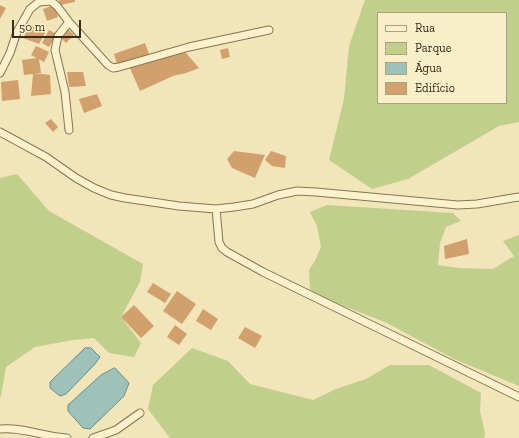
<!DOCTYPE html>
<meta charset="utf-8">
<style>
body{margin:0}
#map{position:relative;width:519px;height:438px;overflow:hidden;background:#f1e5b9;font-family:"Zilla Slab",serif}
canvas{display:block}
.legend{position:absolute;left:377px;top:12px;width:130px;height:92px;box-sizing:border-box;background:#f8efc9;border:1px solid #aaa083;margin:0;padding:5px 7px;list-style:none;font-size:12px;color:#362a19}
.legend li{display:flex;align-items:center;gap:8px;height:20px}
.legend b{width:20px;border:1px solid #aaa083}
.scale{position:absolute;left:12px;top:20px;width:69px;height:18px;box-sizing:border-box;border:2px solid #362a19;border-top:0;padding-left:5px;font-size:12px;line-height:14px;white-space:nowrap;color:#362a19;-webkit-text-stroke:3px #f8efc9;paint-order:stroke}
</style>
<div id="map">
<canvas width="519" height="438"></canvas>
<ul class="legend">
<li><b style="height:5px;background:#fbf2cd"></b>Rua</li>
<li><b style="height:11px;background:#c1cf8d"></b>Parque</li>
<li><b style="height:11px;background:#9ec1ba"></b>Água</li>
<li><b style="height:11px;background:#d2a06c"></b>Edifício</li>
</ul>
<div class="scale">50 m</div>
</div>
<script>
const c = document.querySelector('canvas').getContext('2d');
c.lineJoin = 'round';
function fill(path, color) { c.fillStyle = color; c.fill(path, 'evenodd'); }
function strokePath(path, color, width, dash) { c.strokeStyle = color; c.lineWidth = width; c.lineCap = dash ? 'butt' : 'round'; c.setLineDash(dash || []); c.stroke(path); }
fill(new Path2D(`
 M365 0H519V122L499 126 408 179 372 189 329 160 344 99 349 46ZM378 13H506V103H378Z
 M17 174 49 211 143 264 140 282 121 317 141 343 134 357 109 353 94 338 73 340 35 347 6 367 1 396 0 397V178Z
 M327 205 453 213 461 221 446 227 440 243 438 265 459 268 493 269 514 256 503 241 519 235V386L454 359 387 323 328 300 310 290 309 270 315 261 321 247 317 226 310 212Z
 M192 348 228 361 250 384 313 400 336 389 366 379 390 365H429L481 393 480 411 485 433 484 438H170L148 409 153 385Z`), '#c1cf8d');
const water = new Path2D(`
 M91 348 100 357 95 364 66 394 60 396 50 388V382L85 348Z
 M115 368 129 383 124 396 90 429 83 428 68 411V405L101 375Z`);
fill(water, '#9ec1ba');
strokePath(water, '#668e88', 1);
fill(new Path2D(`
 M59 0H75V2L60 5Z
 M0 5 6 8 0 19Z
 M54 5 58 17 47 21 43 9Z
 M31 25 46 31 39 44 23 38Z
 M68 29 74 35 66 43 60 37Z
 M49 30 57 34 49 47 42 43Z
 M145 43 149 54 117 64 114 54Z
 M36 46 49 52 44 62 39 59 41 73H34L50 75 51 94 31 96 33 74 24 75 22 60 37 58 31 55Z
 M228 48 230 57 222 59 220 50Z
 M186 53 199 68 186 73 173 76 140 91 129 66 170 54Z
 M67 72H83L86 86 69 87Z
 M18 80 20 99 2 101 1 82Z
 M97 94 102 106 84 113 79 99Z
 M51 119 58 127 53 132 45 123Z
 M234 151 265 155 255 178 232 168 227 159Z
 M271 151 286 156 285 168 272 166 265 160Z
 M467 239 469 254 445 259 444 246Z
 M153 283 171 294 165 303 147 292Z
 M177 291 196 304 182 324 163 311Z
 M134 305 154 326 141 338 121 317Z
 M203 309 218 319 211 330 196 321Z
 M175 325 187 334 179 345 167 337Z
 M245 327 262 336 255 348 238 338Z`), '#d2a06c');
const street = new Path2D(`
 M0 73 10 53 17 32 30 9 39 2 51 1 57 6 69 22 108 65 113 68 119 67 189 47 269 30
 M69 130 65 92 55 50 58 36 69 22
 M0 132 46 157 76 178 94 188 111 195 125 198 179 206 216 209 234 207 253 204 278 195 297 191 316 192 458 205 477 204 519 197
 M216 209 219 242 222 248 227 252 263 272 519 397
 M0 429C24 427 44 437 67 438
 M93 438 116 430 140 413`);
strokePath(street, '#887453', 9);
strokePath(street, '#fbf2cd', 7);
</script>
